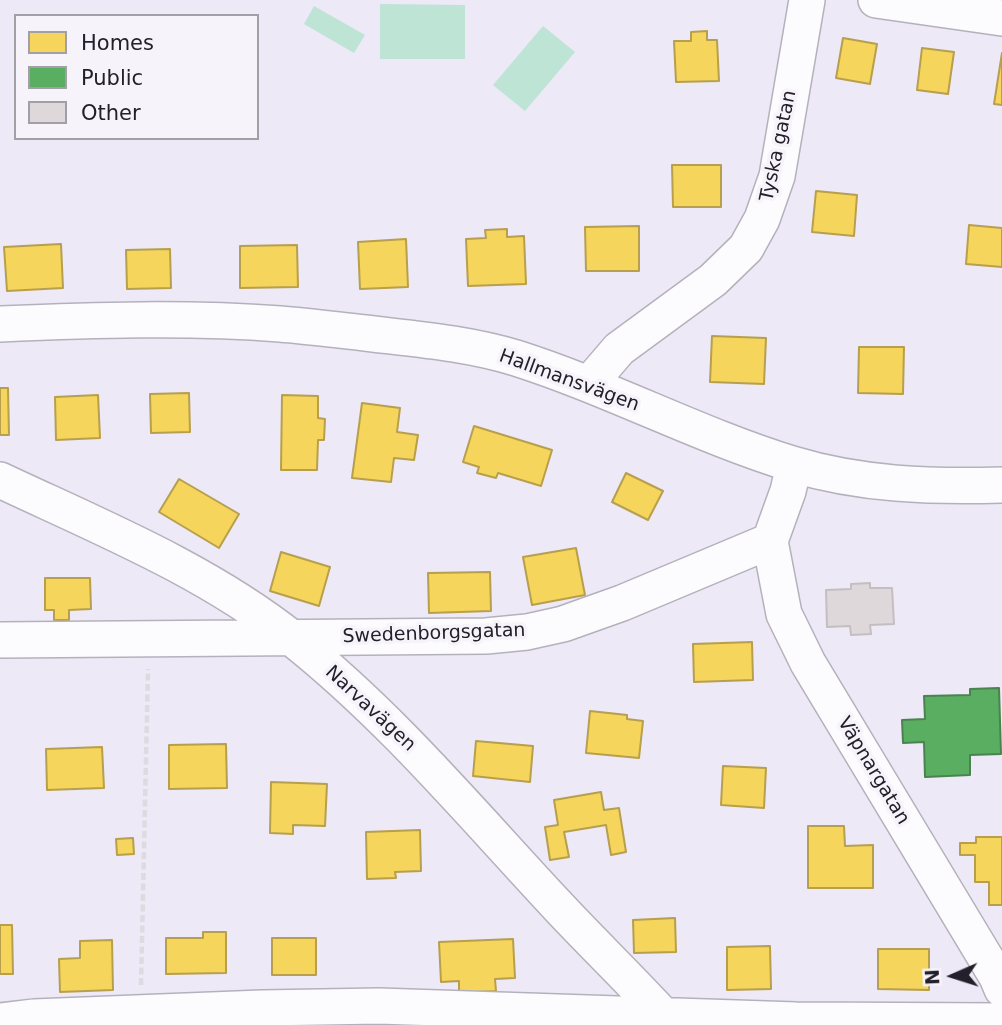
<!DOCTYPE html>
<meta charset="utf-8">
<style>
body{margin:0}
#map{position:relative;width:1002px;height:1025px;overflow:hidden;background:#ede9f6;font-family:"DejaVu Sans",sans-serif}
canvas{display:block}
.legend{position:absolute;left:14px;top:14px;width:245px;height:126px;box-sizing:border-box;background:#f6f4fa;border:2px solid #a29fa7;margin:0;padding:9px 12px;list-style:none;font-size:21px;color:#24202b}
.legend li{display:flex;align-items:center;gap:14px;height:35px}
.legend b{width:35px;border:2px solid #a29fa7}
.north{position:absolute;left:918px;top:941px;width:70px;height:70px;-webkit-text-stroke:5px #f6f4fa;paint-order:stroke;rotate:267deg;font-size:19px;font-weight:700;line-height:28px;text-align:center;color:#24202b}
.north::after{content:'';display:block;margin:auto;width:24px;height:32px;background:#24202b;clip-path:polygon(50% 0,100% 100%,50% 72%,0 100%)}
</style>
<div id="map">
<canvas width="1002" height="1025"></canvas>
<ul class="legend">
<li><b style="height:19px;background:#f6d55c"></b>Homes</li>
<li><b style="height:19px;background:#5aae61"></b>Public</li>
<li><b style="height:19px;background:#dfd8da"></b>Other</li>
</ul>
<div class="north">N</div>
</div>
<script>
const c = document.querySelector('canvas').getContext('2d');
c.lineJoin = 'round';
function fill(path, color) { c.fillStyle = color; c.fill(path, 'evenodd'); }
function strokePath(path, color, width, dash) { c.strokeStyle = color; c.lineWidth = width; c.lineCap = dash ? 'butt' : 'round'; c.setLineDash(dash || []); c.stroke(path); }
function write(font, color, halo, rows, align = 'center') {
  c.font = font + ' "DejaVu Sans",sans-serif'; c.lineWidth = 7; c.setLineDash([]); c.textBaseline = 'middle'; c.strokeStyle = halo; c.fillStyle = color; for (const [text, x, y, turn = 0] of rows) {
    c.save(); c.translate(x, y); c.rotate((+turn || 0) * Math.PI / 180); c.textAlign = isNaN(turn) ? turn : align; if (halo) c.strokeText(text, 0, 0); c.fillText(text, 0, 0); c.restore();
  }
}
fill(new Path2D(`
 M380 4 465 5V59H380Z
 M314 6 365 35 354 53 304 24Z
 M543 26 575 52 525 111 493 85Z`), '#bde4d4');
const homes = new Path2D(`
 M707 31V40H717L719 81 676 82 674 41H691V32Z
 M843 38 877 44 870 84 836 78Z
 M922 48 954 52 948 94 917 90Z
 M1002 53V105L994 104Z
 M672 165H721V207H673Z
 M816 191 857 195 854 236 812 232Z
 M969 225 1002 228V267L966 264Z
 M639 226V271H586L585 227Z
 M507 229V237L524 236 526 284 468 286 466 239 486 238 485 230Z
 M406 239 408 287 360 289 358 242Z
 M61 244 63 288 7 291 4 247Z
 M297 245 298 287 240 288V246Z
 M170 249 171 288 127 289 126 250Z
 M712 336 766 338 764 384 710 382Z
 M859 347H904L903 394 858 393Z
 M0 388H8L9 435H0Z
 M189 393 190 432 151 433 150 394Z
 M98 395 100 438 56 440 55 397Z
 M282 395 318 396V418L325 419 324 440H318L317 470H281Z
 M362 403 400 408 397 432 418 435 414 460 394 458 391 482 352 478Z
 M474 426 552 450 541 486 498 473 496 478 477 473 479 467 463 462Z
 M626 473 663 491 648 520 612 502Z
 M179 479 239 514 219 548 159 512Z
 M576 548 585 595 532 605 523 557Z
 M281 552 330 567 319 606 270 591Z
 M490 572 491 611 429 613 428 573Z
 M45 578H90L91 609 69 610V620H54V610H45Z
 M752 642 753 680 694 682 693 644Z
 M590 711 627 715V719L643 721 639 758 586 753Z
 M476 741 533 746 530 782 473 776Z
 M226 744 227 788 169 789V745Z
 M102 747 104 788 47 790 46 749Z
 M723 766 766 768 764 808 721 805Z
 M271 782 327 784 325 826 293 825V834L270 833Z
 M601 792 604 810 619 808 626 852 611 855 606 825 564 832 569 857 550 860 545 827 558 825 554 800Z
 M808 826H844L845 846 873 845V888H808Z
 M420 830 421 871 395 872 396 878 367 879 366 832Z
 M976 837H1002V905H989V882H975V855H960V843H976Z
 M133 838 134 854 117 855 116 839Z
 M675 918 676 952 634 953 633 920Z
 M0 925H12L13 974H0Z
 M203 932H226V973L166 974V938H203Z
 M272 938H316V975H272Z
 M513 939 515 978 495 979 496 991 459 993V981L441 982 439 942Z
 M112 940 113 990 60 992 59 959 80 958V941Z
 M770 946 771 989 727 990V947Z
 M878 949H929V990L878 989Z`);
fill(homes, '#f6d55c');
strokePath(homes, '#b79f4d', 2);
const public = new Path2D(`
 M999 688 1001 754 970 755V775L925 777 924 742 903 743 902 720 925 719 924 696 970 695V689Z`);
fill(public, '#5aae61');
strokePath(public, '#4a8351', 2);
const building = new Path2D(`
 M870 583V588H892L894 624 870 625 871 634 851 635 850 626 827 627 826 590 851 589V584Z`);
fill(building, '#dfd8da');
strokePath(building, '#c5bec0', 2);
const minor = new Path2D(`
 M876 0 1002 18
 M0 324C93 320 188 317 280 324 308 326 337 330 365 333 415 339 467 343 516 358 610 388 698 435 792 464 861 485 931 487 1002 485
 M589 384 619 349 713 280 746 248 762 219 777 176 807 0
 M0 480C100 527 206 570 293 639 391 717 470 812 555 903 593 944 634 983 672 1025
 M770 541 784 614 808 663 997 977 1002 989
 M0 640 486 636 527 632 563 624 622 603 770 541 788 491 794 465
 M0 1021 34 1017 262 1008 379 1006 796 1020 1002 1021`);
strokePath(minor, '#b5b1bc', 38);
strokePath(new Path2D(`
 M141 985 148 669`), '#dddbdf', 4.5, [7, 3.5]);
strokePath(minor, '#fcfcfe', 35);
write('19px', '#24202b', '#f6f4fa', [
 ["Tyska gatan",779,146,-78],
 ["Hallmansvägen",569,381,20],
 ["Swedenborgsgatan",434,634,-2],
 ["Narvavägen",370,709,43],
 ["Väpnargatan",873,771,59]
]);
</script>
